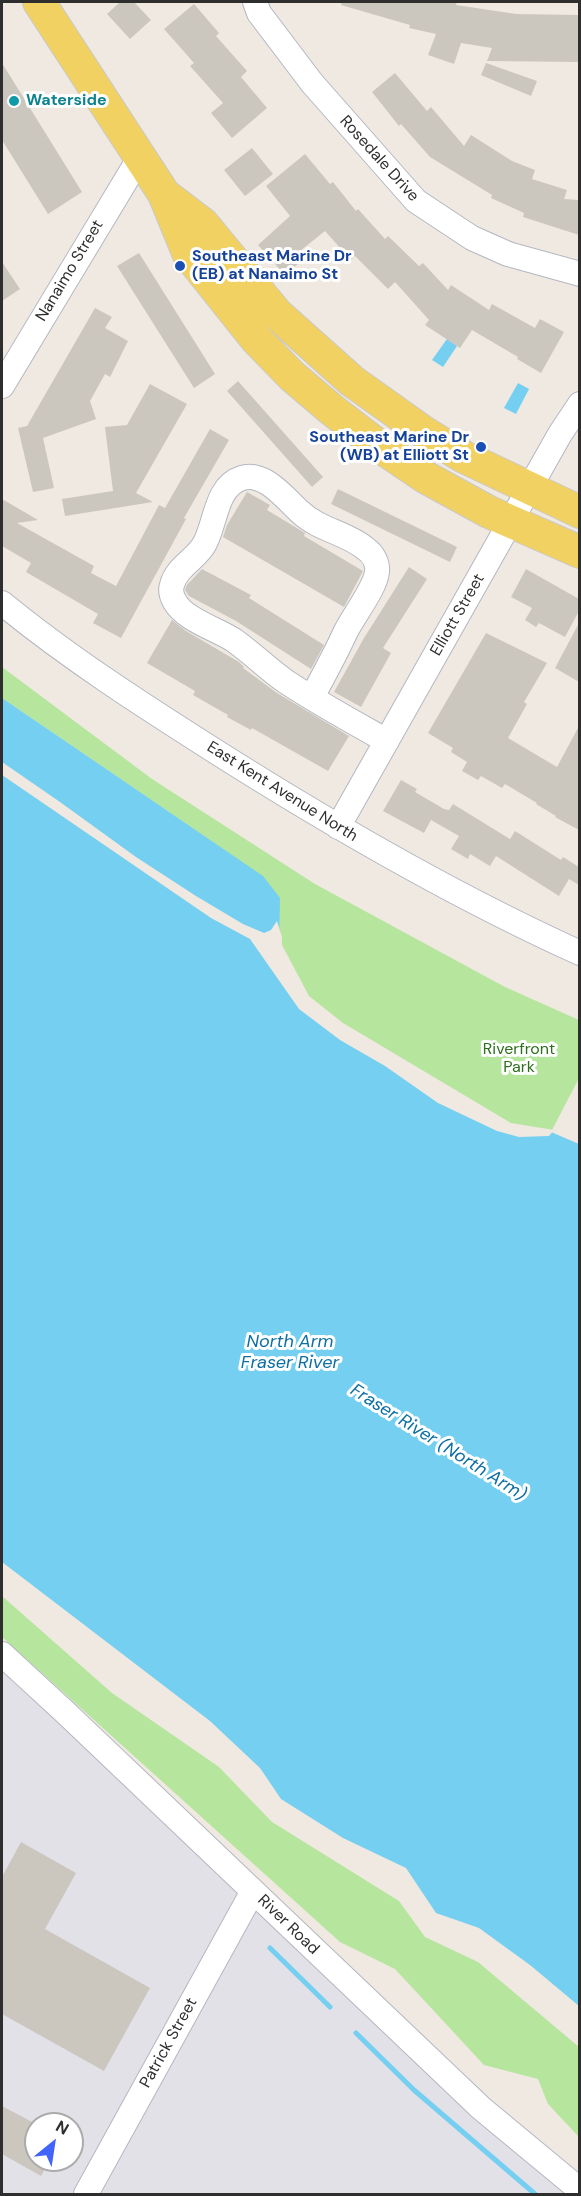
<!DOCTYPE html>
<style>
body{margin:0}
#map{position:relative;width:581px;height:2196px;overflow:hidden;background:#efe9e1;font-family:"DM Sans",sans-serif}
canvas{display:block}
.frame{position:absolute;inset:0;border:3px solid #2e2e2e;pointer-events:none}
.north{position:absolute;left:24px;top:2112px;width:60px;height:60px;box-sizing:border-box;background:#fff;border:2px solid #ababab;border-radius:50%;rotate:30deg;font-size:16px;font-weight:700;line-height:24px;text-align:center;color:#2e2e2e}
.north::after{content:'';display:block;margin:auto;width:21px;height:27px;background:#4264fb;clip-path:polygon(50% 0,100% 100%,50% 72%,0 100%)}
</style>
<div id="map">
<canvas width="581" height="2196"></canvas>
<div class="frame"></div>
<div class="north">N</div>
</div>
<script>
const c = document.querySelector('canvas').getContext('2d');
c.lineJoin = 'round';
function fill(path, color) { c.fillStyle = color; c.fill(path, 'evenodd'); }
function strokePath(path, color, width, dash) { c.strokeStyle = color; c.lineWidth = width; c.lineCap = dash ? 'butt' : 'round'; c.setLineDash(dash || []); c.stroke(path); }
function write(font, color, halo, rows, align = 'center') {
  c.font = font + ' "DM Sans",sans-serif'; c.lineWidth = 6; c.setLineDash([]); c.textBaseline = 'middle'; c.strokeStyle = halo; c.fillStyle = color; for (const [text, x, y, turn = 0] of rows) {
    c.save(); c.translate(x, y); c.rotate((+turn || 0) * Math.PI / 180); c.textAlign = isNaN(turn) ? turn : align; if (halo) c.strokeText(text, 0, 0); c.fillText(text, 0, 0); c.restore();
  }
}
fill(new Path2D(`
 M2 1654 579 2194H2ZM36 2124H72V2160H36Z`), '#e3e1e8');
fill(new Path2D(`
 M2 667 152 779 315 884 505 987 579 1020V1078L551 1132 510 1126 343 1025 306 998 236 858 2 698Z
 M2 1596 112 1693 219 1767 272 1822 399 1901 425 1937 478 1962 579 2047V2137L548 2104 538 2079 484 2065 395 1969 340 1942 2 1637Z`), '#b6e59e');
fill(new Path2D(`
 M447 339 457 346 443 367 432 360Z
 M518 383 529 389 516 414 504 408Z
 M2 698 263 876 280 898 279 945 306 998 343 1025 510 1126 551 1132 579 1144V2006L530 1965 479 1928 436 1913 406 1868 343 1838 281 1799 260 1768 210 1721 2 1562Z`), '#75cff0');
fill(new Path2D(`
 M2 762 60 802 136 857 196 896 243 924 264 933 271 930 277 921 282 937V945L309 996 343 1023 511 1123 554 1130 549 1136 519 1137 497 1131 438 1103 385 1066 340 1040 299 1009 250 939 211 918 2 775Z`), '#efe9e1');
strokePath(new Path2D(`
 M270 1948 330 2007
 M356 2033 414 2090 535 2194`), '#75cff0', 5);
fill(new Path2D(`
 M120 2H134L151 20 130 39 107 14Z
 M342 2H457L456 5 516 14 578 15V62L487 61 492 48 461 43 454 64 428 55 436 34 409 28 410 25 341 5Z
 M194 4 219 33 216 36 247 71 241 77 267 108 232 138 211 113 223 103 190 66 194 63 164 29Z
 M2 63 82 192 48 214 2 140Z
 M486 63 537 81 531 96 481 75Z
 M395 73 427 111 431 107 464 146 471 135 512 161 535 170 532 179 567 190 564 199 579 200V235L523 217 524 213 491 198 492 195 430 157 401 124 399 126 372 92Z
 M252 148 273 174 245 196 224 170Z
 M305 154 330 184 333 182 356 211 358 209 385 239 388 236 419 266 423 263 448 290 451 285 489 310 492 304 535 328 540 319 564 332 541 373 517 359 518 357 472 330 460 348 425 325 429 320 395 282 388 289 355 256 351 260 325 231 295 255 300 262 285 275 258 245 290 216 266 186Z
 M139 253 215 374 194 388 117 266Z
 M2 262 20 289 2 301Z
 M95 308 112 317 105 328 128 341 110 377 105 374 90 401 96 419 43 438 54 488 33 492 18 428 27 426Z
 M238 381 323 477 312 487 227 391Z
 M150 384 187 404 136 493 153 502 65 516 62 499 113 491 105 427 127 425Z
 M210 429 229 440 184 518 186 519 121 638 93 623 98 614 26 572 31 563 2 546V499L38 520 17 523 94 566 91 573 116 586 159 505 165 508Z
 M338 489 457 547 450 562 331 504Z
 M247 492 270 505 267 510 305 533 304 536 363 571 344 607 223 537 227 525Z
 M409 567 427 579 383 648 391 653 361 707 334 692 364 638Z
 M202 569 251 595 249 598 324 645 311 669 236 621 189 596 185 590 187 585Z
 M526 569 579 599V611L565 637 539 623 536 627 525 620 532 608 511 597Z
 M172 620 186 631 239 662 244 667 243 668 277 693 349 736 328 771 252 728 251 730 227 717 228 715 193 695 195 691 147 663Z
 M579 623V682L555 668Z
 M486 633 547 663 524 702 527 704 508 738 557 767 579 726V830L555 817 556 816 536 804 537 803 505 784 502 788 481 776 478 780 462 771 467 762 451 752 453 748 428 733Z
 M401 780 417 789 415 792 444 809 449 810 453 804 510 839 515 831 561 860 563 857 579 867V885L569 879 559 896 496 856 490 866 470 854 468 859 451 849 459 836 431 820 424 833 383 811Z
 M21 1842 76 1873 45 1929 150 1988 104 2071 2 2014V1877Z
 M2 2106 36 2124V2160H50L41 2176 2 2154Z`), '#cbc7bf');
const minor = new Path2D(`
 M255 2 259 13 312 83 416 201 472 238 508 254 580 274
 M2 386 140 157
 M2 603C69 658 144 706 218 753 335 827 454 896 580 953
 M312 697C324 675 335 655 345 633 353 616 375 589 377 572 378 563 373 554 366 549 346 532 320 531 299 511 285 498 264 471 242 478 216 486 216 522 205 543 197 559 177 566 172 585 170 591 172 597 175 602 185 620 219 630 235 641 253 654 268 669 285 681 318 703 353 722 387 741
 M338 827 560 434 580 404
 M2 1654 66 1713 481 2108 580 2190
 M86 2194 253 1891`);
const major = new Path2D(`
 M39 2 164 194 189 255 256 339 292 376 332 410 379 446 425 477 489 512 580 552
 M165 195 203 224 277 314 352 381 425 433 464 457 580 512`);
strokePath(minor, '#b4b7c1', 26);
strokePath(major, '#c9c9c9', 34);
strokePath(minor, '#fff', 24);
strokePath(major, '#f2d163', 32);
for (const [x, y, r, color] of [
 [14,101,6,"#0f9aa8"],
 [180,266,6,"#1a4fb4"],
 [481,447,6,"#1a4fb4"]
]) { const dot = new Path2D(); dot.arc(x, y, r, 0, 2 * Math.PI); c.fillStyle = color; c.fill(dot); strokePath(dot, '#fff', 2); }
write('bold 16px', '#0d838f', '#fff', [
 ["Waterside",26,101]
], 'left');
write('16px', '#2e2e2e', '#fff', [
 ["Rosedale Drive",379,159,48],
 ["Nanaimo Street",70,271,-59],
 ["Elliott Street",458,615,-60],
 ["East Kent Avenue North",282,792,32],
 ["River Road",288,1925,44],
 ["Patrick Street",169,2043,-61]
]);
write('bold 16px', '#164399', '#fff', [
 ["Southeast Marine Dr",192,257],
 ["(EB) at Nanaimo St",192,275],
 ["Southeast Marine Dr",469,438,"right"],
 ["(WB) at Elliott St",469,456,"right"]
], 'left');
write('16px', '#2c6e1b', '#fff', [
 ["Riverfront",519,1050],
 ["Park",519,1068]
]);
write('italic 18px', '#0d6fa3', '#fff', [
 ["North Arm",290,1342],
 ["Fraser River",290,1363],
 ["Fraser River (North Arm)",438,1443,32]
]);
</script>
